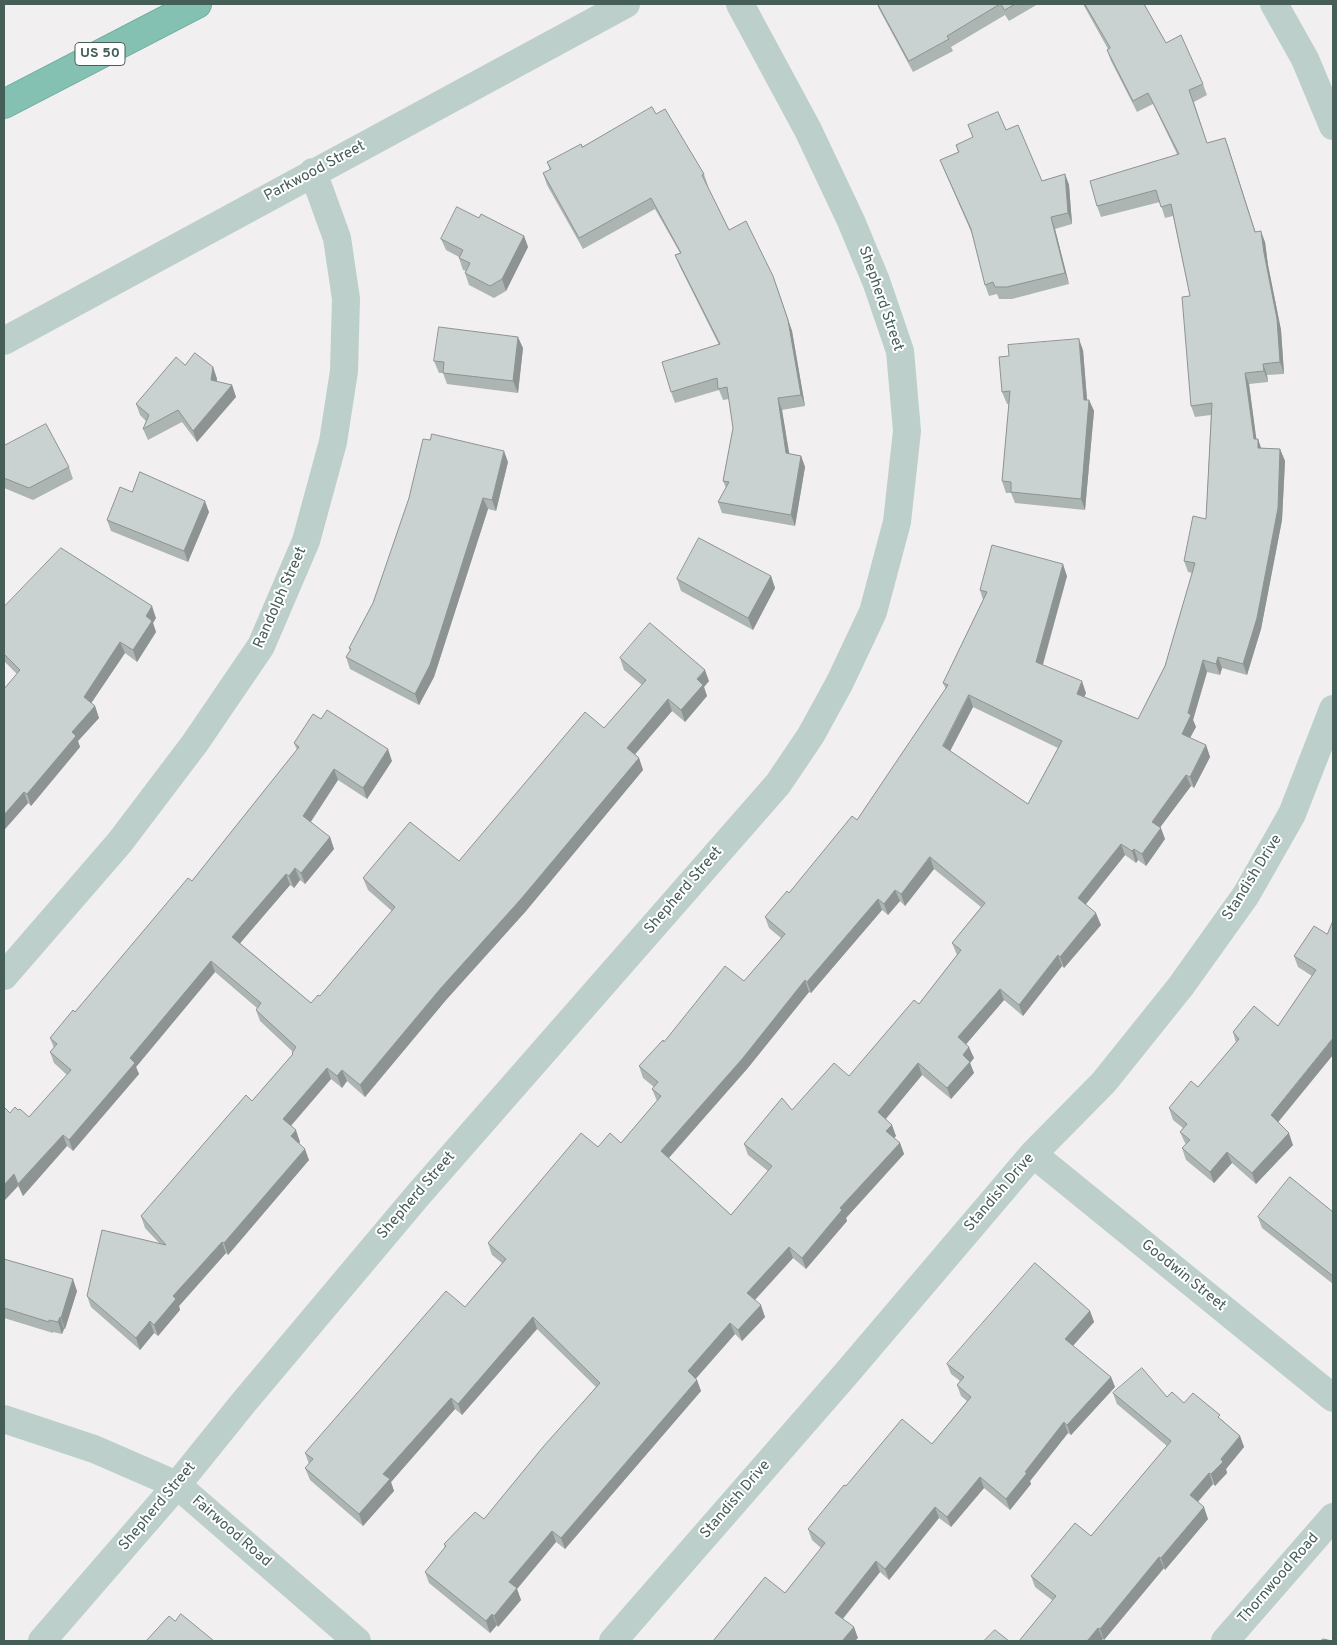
<!DOCTYPE html>
<style>
body{margin:0}
#map{position:relative;width:1337px;height:1645px;overflow:hidden;background:#f2eff1;font-family:Overpass,sans-serif}
canvas{display:block}
.frame{position:absolute;inset:0;border:5px solid #465e58;pointer-events:none}
</style>
<div id="map">
<canvas width="1337" height="1645"></canvas>
<div class="frame"></div>
</div>
<script>
const c = document.querySelector('canvas').getContext('2d');
c.lineJoin = 'round';
function strokePath(path, color, width, dash) { c.strokeStyle = color; c.lineWidth = width; c.lineCap = dash ? 'butt' : 'round'; c.setLineDash(dash || []); c.stroke(path); }
function fill(path, color) { c.fillStyle = color; c.fill(path, 'evenodd'); }
function write(font, color, halo, rows, align = 'center') {
  c.font = font + ' Overpass,sans-serif'; c.lineWidth = 4; c.setLineDash([]); c.textBaseline = 'middle'; c.strokeStyle = halo; c.fillStyle = color; for (const [text, x, y, turn = 0] of rows) {
    c.save(); c.translate(x, y); c.rotate((+turn || 0) * Math.PI / 180); c.textAlign = isNaN(turn) ? turn : align; if (halo) c.strokeText(text, 0, 0); c.fillText(text, 0, 0); c.restore();
  }
}
const motorway = new Path2D(`
 M4 104 197 4`);
strokePath(motorway, '#6fad9f', 30);
strokePath(new Path2D(`
 M1274 4 1305 59 1333 126
 M4 341 626 4
 M4 976 120 842 195 743 261 646 306 541 333 442 344 371 346 299 337 238 313 172
 M1033 1154 1333 1398
 M4 1419 94 1449 177 1485 357 1641
 M42 1641 177 1485 244 1402 418 1195 778 784 811 735 840 682 873 612 897 522 907 431 900 351 876 281 851 221 808 130 740 4
 M613 1641 845 1375 1033 1154 1104 1082 1181 986 1246 895 1292 814 1333 709
 M1225 1641 1333 1517`), '#bccfca', 28);
strokePath(motorway, '#84c1b3', 28);
fill(new Path2D(`
 M877 4H1038L1009 21 1005 15 951 47 953 51 913 72 879 9Z
 M1083 4H1144L1166 43 1203 84 1207 95 1194 102 1207 143 1225 138 1255 232 1265 242 1268 265 1281 330 1284 374 1267 375 1268 382 1249 384 1256 439H1258L1261 448 1280 449 1285 461 1282 520 1261 629 1247 675 1222 668 1220 675 1207 672 1193 720 1196 727 1190 738 1206 745 1210 757 1194 788 1191 786 1160 827 1165 839 1146 866 1138 860 1136 863 1125 855 1086 904 1101 925 1064 968 1062 966 1023 1016 1004 1000 966 1044 974 1058 970 1063 974 1073 951 1099 922 1075 886 1119 896 1136 894 1138 900 1143 904 1154 846 1218 847 1221 806 1269 793 1258 755 1300 765 1317 742 1341 735 1334 696 1378 701 1391 565 1549 556 1542 517 1589 521 1600 498 1627 497 1625 490 1633 429 1583 425 1572 445 1548 444 1544 484 1519 596 1387 537 1329 462 1415 455 1409 391 1482 394 1491 363 1526 310 1480 305 1468 309 1464 305 1453 465 1307 502 1263 492 1255 488 1243 598 1147 621 1143 657 1101 652 1089 654 1087 643 1078 639 1066 664 1042 744 981 781 938 769 928 765 917 789 893 857 820 946 689 943 683 983 600 980 590 1067 576 1043 665 1086 693 1084 697 1138 719 1165 666 1192 573 1188 572 1184 561 1206 519 1211 415 1195 417 1191 406 1190 296 1173 216 1165 218 1160 202 1101 217 1097 206 1177 154 1153 104 1137 112 1111 61 1107 50 1108 49ZM973 707 1058 748 1028 804 950 751ZM934 869 981 907 952 943 957 955 919 1004 849 1076 792 1110 744 1144 748 1155 768 1171 731 1215 669 1158 747 1069 809 992 811 993 882 910 888 915 900 901 905 906Z
 M656 114 704 174 708 186H707L729 230 777 287 792 331 805 406 782 410 789 454 801 456 805 467 795 526 722 513 718 502 726 488 723 481 733 428 729 399 723 400 719 390 675 403 671 392 719 345 680 267 675 255 680 253 655 209 583 249 547 185 543 173 550 170 547 162Z
 M968 125 1006 130 1042 181 1065 174 1069 185 1072 224 1055 229 1069 284 1012 299H999L997 294 989 296 985 285 972 234 945 172 940 160 958 152 956 145 973 138Z
 M479 218 524 236 528 247 506 291 494 298 469 285 465 273 466 271 463 270 459 258V257L446 250 441 239Z
 M523 348 518 393 447 384 443 373H439L434 361Z
 M1083 350 1087 400H1089L1094 411 1085 510 1015 503 1011 493H1006L1002 481 1009 404H1007L1002 392Z
 M185 365 213 367 217 379V382L232 385 236 397 197 442 182 422 148 440 143 429 146 421 140 415 136 404Z
 M4 446 69 467 73 479 33 500 4 488Z
 M508 462 496 511 488 509 434 677 419 705 350 669 346 657 350 651 349 648Z
 M209 512 188 562 111 531 107 520Z
 M771 576 775 588 753 630 681 591 677 579Z
 M4 607 156 618 153 623 156 632 137 662 125 653 91 703 95 706 99 718 78 741 80 747 31 806 28 803 5 829 4 828V689L17 674 4 661Z
 M620 658 709 681 704 687 707 696 685 722 672 711 635 754 639 758 643 770 526 911 446 1000 365 1097 347 1081 342 1088 331 1079 291 1126 300 1142 299 1143 309 1160 228 1255 226 1253 179 1306 180 1310 158 1336 154 1333 140 1350 91 1307 87 1296 159 1243 145 1228 141 1216 252 1101 292 1055V1053L293 1052 260 1021 256 1010 257 1008 215 972 136 1067 139 1074 73 1151 67 1146 23 1196 18 1186 4 1201 10 1113 18 1110 29 1117 67 1075 54 1063 50 1052 54 1048 50 1038 75 1012 192 881 297 750 294 743 321 719 392 761 367 799 338 780 311 822 330 837 334 849 305 884 300 880 294 888 290 885 240 943 311 1003 320 996 392 911 368 890 363 878 459 861 604 728 642 685 624 670Z
 M1327 934 1278 1122 1293 1145 1256 1184 1232 1163 1214 1183 1186 1160 1182 1148 1186 1144 1185 1143 1180 1132 1183 1128 1173 1120 1169 1108 1198 1087 1236 1043 1233 1032 1278 1026 1312 976 1298 967 1294 956Z
 M1333 1212V1284L1262 1228 1258 1217Z
 M4 1259 77 1291 65 1329H64L62 1334 53 1332V1333L4 1318Z
 M1090 1311 1094 1322 1073 1346 1111 1377 1115 1387 1071 1435 1068 1433 1030 1481 1031 1484 1010 1510 984 1488 951 1527 939 1518 889 1580 880 1572 843 1619 858 1638 785 1593 821 1548 812 1540 808 1529 846 1486 932 1444 967 1401 961 1396 957 1385 960 1381 951 1374 947 1364Z
 M1113 1393 1167 1397 1184 1403 1222 1420 1240 1436 1244 1447 1226 1469 1227 1473 1215 1486 1213 1484 1198 1502 1208 1519 1165 1570 1164 1568 1104 1640 1035 1587 1031 1576 1091 1536 1167 1446 1117 1404Z`), '#adb5b3');
fill(new Path2D(`
 M1225 138 1229 149 1259 243 1255 232Z
 M1065 174 1069 185 1072 224 1068 213Z
 M1051 217 1055 229 1069 284 1065 273Z
 M1261 231 1265 242 1268 265 1281 330 1284 374 1280 362 1264 253Z
 M524 236 528 247 506 291 502 279Z
 M773 276 792 331 805 406 801 395Z
 M518 337 523 348 518 393 513 381Z
 M1079 339 1083 350 1088 411 1089 400 1094 411 1085 510 1081 499 1084 400Z
 M1263 364 1267 375 1268 382 1264 371Z
 M213 367 217 379 215 392 211 380Z
 M1245 373 1249 384 1258 451 1254 439Z
 M232 385 236 397 197 442 193 431Z
 M778 398 782 410 791 464 786 453Z
 M1258 439 1262 451 1258 448Z
 M1280 449 1285 461 1282 520 1261 629 1247 675 1243 664Z
 M504 451 508 462 496 511 492 500Z
 M801 456 805 467 795 526 791 515Z
 M483 498 488 509 434 677 419 705 415 694Z
 M205 501 209 512 188 562 184 551Z
 M1063 564 1067 576 1040 674 1036 662Z
 M771 576 775 588 753 630 748 618Z
 M152 606 156 618 153 623 156 632 137 662 133 650 146 616Z
 M120 642 125 653 88 708 84 697Z
 M1218 657 1222 668 1220 675 1216 664Z
 M1203 660 1207 672 1193 720 1196 727 1186 745 1182 734Z
 M705 670 709 681 704 687 707 696 685 722 681 710 697 679Z
 M1082 681 1086 693 1081 705 1077 694Z
 M969 695 973 707 947 757 943 746Z
 M668 699 672 711 631 759 627 748Z
 M95 706 99 718 78 741 80 747 31 806 27 794 72 732Z
 M1206 745 1210 757 1194 788 1190 777Z
 M388 749 392 761 367 799 363 788Z
 M639 758 643 770 526 911 446 1000 365 1097 360 1085 441 988Z
 M334 769 338 780 307 827 303 816Z
 M1186 775 1191 786 1156 833 1152 822Z
 M24 792 28 803 5 829 4 825V815Z
 M1161 828 1165 839 1146 866 1142 854Z
 M330 837 334 849 305 884 301 873Z
 M1121 844 1125 855 1082 909 1078 898Z
 M1134 849 1138 860 1136 863 1132 851Z
 M930 857 934 869 905 906 901 894Z
 M295 868 300 880 294 888 289 876Z
 M286 874 290 885 236 948 232 937Z
 M895 890 900 901 888 915 884 904Z
 M878 899 882 910 811 993 807 982Z
 M1096 913 1101 925 1064 968 1060 957Z
 M1058 955 1062 966 1023 1016 1019 1005Z
 M211 961 215 972 136 1067 139 1074 73 1151 69 1140 130 1058Z
 M805 980 809 992 747 1069 665 1162 661 1151Z
 M1000 989 1004 1000 962 1049 958 1037Z
 M1333 1038V1055L1275 1126 1271 1115Z
 M969 1047 974 1058 970 1063 974 1073 951 1099 947 1088 963 1055Z
 M918 1063 922 1075 882 1123 878 1112Z
 M327 1068 331 1079 287 1130 283 1119Z
 M342 1070 347 1081 342 1088 337 1076Z
 M892 1125 896 1136 890 1142 886 1131Z
 M296 1130 300 1142 295 1148 291 1136Z
 M1289 1133 1293 1145 1256 1184 1252 1173Z
 M63 1135 67 1146 23 1196 18 1184Z
 M900 1143 904 1154 846 1218 847 1221 806 1269 802 1258 840 1208Z
 M305 1149 309 1160 228 1255 224 1243Z
 M1227 1152 1232 1163 1214 1183 1210 1172Z
 M14 1174 18 1186 4 1201V1185Z
 M222 1242 226 1253 179 1306 180 1310 158 1336 154 1325 173 1296Z
 M789 1247 793 1258 751 1304 747 1293Z
 M73 1279 77 1291 65 1329 61 1318Z
 M761 1305 765 1317 742 1341 738 1330Z
 M1090 1311 1094 1322 1069 1350 1065 1339Z
 M60 1317 64 1329 62 1334 58 1322Z
 M533 1317 537 1329 462 1415 458 1404Z
 M150 1321 154 1333 140 1350 136 1338Z
 M730 1323 735 1334 692 1383 688 1371Z
 M1111 1377 1115 1387 1071 1435 1067 1425Z
 M697 1380 701 1391 565 1549 561 1538Z
 M451 1398 455 1409 391 1482 394 1491 363 1526 359 1514 383 1474Z
 M1064 1422 1068 1433 1030 1481 1031 1484 1010 1510 1006 1499 1025 1472Z
 M1240 1436 1244 1447 1226 1469 1227 1473 1215 1486 1211 1474 1221 1459Z
 M1209 1473 1213 1484 1194 1506 1190 1495Z
 M980 1477 984 1488 951 1527 947 1517Z
 M935 1507 939 1518 889 1580 885 1569Z
 M1204 1507 1208 1519 1165 1570 1161 1558Z
 M552 1531 556 1542 517 1589 521 1600 498 1627 494 1616 509 1582Z
 M1159 1557 1164 1568 1104 1640 1100 1629Z
 M876 1561 880 1572 839 1623 835 1613Z
 M492 1614 497 1625 490 1633 486 1621Z
 M854 1627 858 1638 855 1641H842Z
 M1098 1628 1103 1639 1101 1641H1087Z`), '#8d9392');
const building = new Path2D(`
 M878 4H1000L947 36 949 39 909 61Z
 M1001 4H1015L1005 10Z
 M1085 4H1144L1166 43 1181 35 1203 84 1189 90 1207 143 1225 138 1255 232 1261 231 1264 253 1277 319 1280 362 1263 364 1264 371 1245 373 1254 439H1258V448L1280 449 1278 508 1257 618 1243 664 1218 657 1216 664 1203 660 1188 713 1191 715 1182 734 1206 745 1190 777 1186 775 1152 822 1161 828 1142 854 1134 849 1132 851 1121 844 1078 898 1096 913 1060 957 1058 955 1019 1005 1000 989 958 1037 969 1047 963 1055 970 1062 947 1088 918 1063 878 1112 892 1125 886 1131 900 1143 840 1208 842 1210 802 1258 789 1247 747 1293 761 1305 738 1330 730 1323 688 1371 697 1380 561 1538 552 1531 509 1582 517 1588 494 1616 492 1614 486 1621 425 1572 446 1546 444 1544 475 1512 484 1519 543 1447 600 1383 533 1317 458 1404 451 1398 383 1474 390 1479 359 1514 305 1468 313 1459 305 1453 446 1291 465 1307 506 1259 488 1243 581 1133 598 1147 610 1133 621 1143 661 1096 652 1089 658 1082 639 1066 663 1040 664 1042 725 966 744 981 785 934 765 917 787 891 789 893 852 816 857 820 948 685 943 683 987 592 980 590 992 545 1063 564 1036 662 1082 681 1077 694 1138 719 1165 666 1195 563 1184 561 1193 516 1206 519 1212 403 1191 406 1182 297 1190 296 1171 204 1161 207 1156 190 1097 206 1090 181 1179 154 1148 93 1133 101 1107 50 1110 48ZM969 695 1062 741 1028 804 943 746ZM930 857 985 903 952 943 961 950 919 1004 914 1000 849 1076 834 1063 792 1110 782 1098 744 1144 772 1166 731 1215 661 1151 743 1058 805 980 807 982 878 899 884 904 895 890 901 894Z
 M652 107 656 114 665 109 704 174 702 175 729 230 746 221 773 276 788 320 801 395 778 398 786 453 801 456 791 515 718 502 729 482 723 481 733 428 727 387 718 389 717 378 671 392 662 362 720 344 675 255 681 253 651 198 579 238 543 173 551 169 547 162 581 144 582 147Z
 M998 112 1006 130 1018 125 1042 181 1065 174 1068 213 1051 217 1065 273 1007 287H995L993 282 985 285 971 229 940 160 959 152 956 145 973 137 968 125Z
 M457 207 479 218 481 214 524 236 502 279 490 286 465 273 470 263 459 258 463 250 441 239Z
 M439 327 518 337 513 381 443 373 444 362 434 361Z
 M1079 339 1084 400H1089L1081 499 1011 492V482L1002 481 1010 391 1002 392 999 357 1009 356 1008 345Z
 M195 353 213 367 211 380 232 385 193 431 178 410 143 429 149 415 136 404 176 357 185 365Z
 M46 424 69 467 29 488 4 478V446Z
 M432 434 504 451 492 500 483 498 430 665 415 694 346 657 351 649 349 648 373 603 409 498 423 439 430 440Z
 M140 472 205 501 184 551 107 520 120 487 132 492Z
 M699 538 771 576 748 618 677 579Z
 M61 548 152 606 146 616 152 621 133 650 120 642 84 697 95 706 72 732 76 736 27 794 24 792 4 815V689L20 670 4 654V607Z
 M650 623 705 670 697 679 703 685 681 710 668 699 627 748 639 758 521 899 441 988 360 1085 342 1070 337 1076 327 1068 283 1119 296 1130 291 1136 305 1149 224 1243 222 1242 173 1296 176 1299 154 1325 150 1321 136 1338 87 1296 102 1230 166 1245 141 1216 246 1095 252 1101 293 1054 292 1053 296 1047 256 1010 261 1003 211 961 130 1058 135 1063 69 1140 63 1135 18 1184 14 1174 4 1185V1107L10 1113 15 1107 18 1110 20 1109 29 1117 71 1070 50 1052 57 1044 50 1038 73 1010 75 1012 188 878 192 881 299 747 294 743 313 714 321 719 327 710 388 749 363 788 334 769 303 816 330 837 301 873 295 868 289 876 286 874 232 937 311 1003 318 995 320 996 395 907 363 878 410 822 459 861 585 712 604 728 646 680 620 658Z
 M1333 921V1038L1271 1115 1289 1133 1252 1173 1227 1152 1210 1172 1182 1148 1190 1140 1180 1132 1187 1124 1169 1108 1191 1081 1198 1087 1239 1039 1233 1032 1254 1006 1278 1026 1316 970 1294 956 1314 926 1327 934Z
 M1290 1177 1333 1212V1276L1258 1217Z
 M4 1259 73 1279 61 1318 60 1317 58 1322 49 1320V1322L4 1308Z
 M1035 1263 1090 1311 1065 1339 1111 1377 1067 1425 1064 1422 1025 1472 1027 1473 1006 1499 980 1477 947 1517 935 1507 885 1569 876 1561 835 1613 854 1627 842 1641H713L765 1577 785 1593 825 1543 808 1529 844 1485 846 1486 902 1419 932 1444 971 1397 957 1385 964 1377 947 1364Z
 M1142 1368 1167 1397 1172 1392 1184 1403 1193 1393 1220 1415 1218 1417 1240 1436 1221 1459 1223 1462 1211 1474 1209 1473 1190 1495 1204 1507 1161 1558 1159 1557 1100 1629 1098 1628 1087 1641H1019L1056 1596 1031 1576 1075 1523 1091 1536 1171 1441 1113 1393Z
 M181 1614 214 1641H146L169 1616 175 1621Z
 M995 1630 1009 1641H984Z
 M1323 1639 1332 1641H1321Z`);
fill(building, '#c9d2d0');
strokePath(building, '#8d9392', 1);
for (const [x, y, w] of [
 [100,54,50]
]) { const box = new Path2D(); box.roundRect(x - w / 2, y - 11.5, w, 23, 4); c.fillStyle = '#fff'; c.fill(box); strokePath(box, '#465e58', 1); }
write('bold 14px', '#465e58', null, [
 ["US 50",100,54]
]);
write('15px', '#465e58', '#fff', [
 ["Parkwood Street",315,172,-28],
 ["Shepherd Street",880,299,71],
 ["Randolph Street",281,598,-66],
 ["Standish Drive",1253,878,-58],
 ["Shepherd Street",684,891,-49],
 ["Standish Drive",1000,1193,-49],
 ["Shepherd Street",417,1196,-49],
 ["Goodwin Street",1183,1276,39],
 ["Standish Drive",736,1500,-49],
 ["Shepherd Street",158,1507,-50],
 ["Fairwood Road",231,1532,41],
 ["Thornwood Road",1279,1579,-49]
]);
</script>
